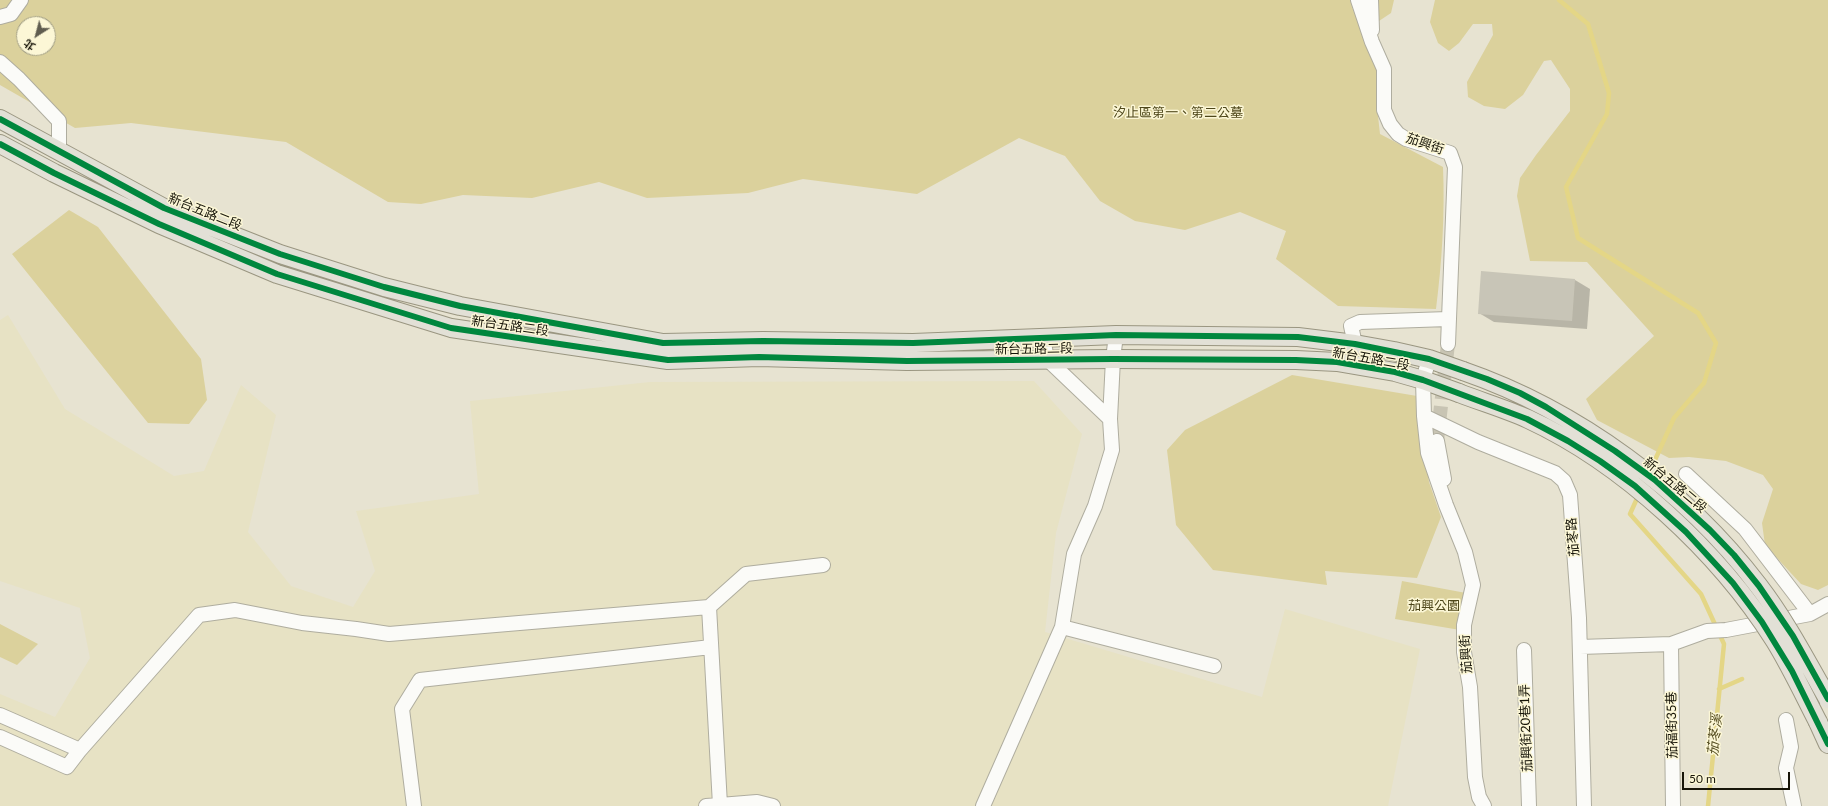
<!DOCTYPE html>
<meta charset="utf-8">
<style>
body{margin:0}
#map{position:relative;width:1828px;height:806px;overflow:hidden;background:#e7e3d1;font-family:Lato,"Noto Sans TC",sans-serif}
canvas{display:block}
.north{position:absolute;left:16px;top:16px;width:40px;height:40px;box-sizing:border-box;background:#fcf7d6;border:1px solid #a09d84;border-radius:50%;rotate:216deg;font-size:11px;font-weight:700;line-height:16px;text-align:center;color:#171509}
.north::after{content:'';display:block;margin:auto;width:14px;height:18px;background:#605d4f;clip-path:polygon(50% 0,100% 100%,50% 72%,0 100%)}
.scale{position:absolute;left:1682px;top:772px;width:108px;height:18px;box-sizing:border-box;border:2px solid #171509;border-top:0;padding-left:5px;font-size:12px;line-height:14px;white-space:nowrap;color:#171509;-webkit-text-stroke:3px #fcf7d6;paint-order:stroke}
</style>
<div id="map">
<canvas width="1828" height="806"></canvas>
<div class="north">北</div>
<div class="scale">50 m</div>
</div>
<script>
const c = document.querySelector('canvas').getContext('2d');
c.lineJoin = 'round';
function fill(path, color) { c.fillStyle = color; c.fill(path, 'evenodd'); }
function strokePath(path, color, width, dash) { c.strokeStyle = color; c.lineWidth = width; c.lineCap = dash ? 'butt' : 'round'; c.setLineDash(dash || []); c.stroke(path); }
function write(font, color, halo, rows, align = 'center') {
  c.font = font + ' Lato,"Noto Sans TC",sans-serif'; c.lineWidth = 3; c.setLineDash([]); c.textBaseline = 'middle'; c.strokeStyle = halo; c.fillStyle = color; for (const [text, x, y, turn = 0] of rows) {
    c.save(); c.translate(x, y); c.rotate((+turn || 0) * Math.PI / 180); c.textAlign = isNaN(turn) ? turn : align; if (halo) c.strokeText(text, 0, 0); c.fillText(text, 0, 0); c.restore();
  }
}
fill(new Path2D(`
 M8 315 65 409 174 476 204 471 241 385 276 415 248 532 291 586 353 607 375 571 356 511 479 494 470 401 650 382 1034 381 1082 434 1056 533 1045 632 1262 697 1285 609 1420 649 1388 806H0V694L55 717 90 658 80 608 0 581V320Z`), '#e7e2c4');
fill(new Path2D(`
 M0 0H1351L1352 7 1378 72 1376 98 1380 134 1443 167C1445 214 1442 262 1436 309L1338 306 1276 259 1286 231 1240 212 1185 230 1135 221 1100 201 1065 156 1019 138 917 194 803 179 748 193 647 198 599 182 532 198 463 195 421 204 388 202 286 142 131 123 75 128 0 85ZM24 24H48V48H24Z
 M1363 0H1394L1391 13 1379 21 1366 11Z
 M1435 0H1828V585L1818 590 1801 584 1765 545 1762 523 1773 489 1763 475 1726 461 1689 457 1669 458 1597 420 1586 399 1654 336 1587 262 1530 261 1517 196 1520 178 1536 155 1570 111V89L1551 60 1544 61 1523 95 1505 109 1484 106 1468 97 1467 82 1493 35 1492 24H1473L1459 43 1449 51 1438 43 1430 22Z
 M69 210 98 227 201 359 207 400 189 424 148 423 12 254Z
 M1292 375 1417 396 1429 482 1441 517 1417 578 1325 571 1327 585 1213 570 1176 525 1167 450 1185 430Z
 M1402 581 1466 593 1460 630 1395 619Z
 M0 624 38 644 17 665 0 657Z`), '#dbd19c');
fill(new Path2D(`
 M1575 280 1590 289 1587 329 1494 322 1479 313Z`), '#0003');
strokePath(new Path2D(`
 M1559 0 1588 24 1609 93 1607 114 1566 187 1578 238 1698 313 1716 343 1704 383 1674 418 1650 471
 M1639 494 1630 514 1701 594 1724 644 1708 806
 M1719 689 1742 679`), '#e4d686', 4.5);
fill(new Path2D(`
 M1481 271 1575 279 1572 321 1478 314Z`), '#c8c5b7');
strokePath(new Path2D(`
 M1437 441 1448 344`), '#c8c4b3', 14, [14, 7]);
const minor = new Path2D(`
 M1358 0 1372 42 1384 69V110L1390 124 1398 134 1406 139 1450 153 1455 167 1448 344
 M1371 0 1372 30
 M0 17 11 14 21 0
 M0 62 19 79 59 121V151
 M1043 338 1047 359 1110 419
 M1355 344 1351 326 1360 322 1448 319
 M1429 359 1423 380 1424 416 1428 453 1446 505 1465 552 1473 585 1464 625V652L1470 687 1475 777 1479 797 1484 806
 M1424 416 1478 442 1555 473 1564 481 1570 495 1579 618 1584 806
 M1437 441 1444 479
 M1686 474 1745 529 1810 614
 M709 607 746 574 823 565
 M1062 627 1214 666
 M1671 644 1673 806
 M1580 647 1671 644 1707 631 1726 630 1810 614 1828 604
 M1524 650 1529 806
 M0 715 80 750 199 615 235 610 302 623 356 629 389 634 709 607 720 805 757 802 773 806
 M1786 720 1791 747 1786 768 1794 806
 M0 737 67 767 80 750
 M414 806 402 709 420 680 711 647
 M706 806 720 805
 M983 806 1062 627 1074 554 1095 506 1112 450 1110 419 1113 359 1116 335`);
const major = new Path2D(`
 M0 119 164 208 280 254 384 287 460 306 663 343 763 341 913 343 1116 335 1298 337 1355 344 1394 351 1429 359 1463 371
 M0 144 54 173 159 224 277 274 451 328 668 360 759 357 907 361 1113 359 1296 360 1337 362 1395 372 1423 380 1459 393
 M1818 722 1828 744`);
strokePath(minor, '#afad9f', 16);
strokePath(major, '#9a9681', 20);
strokePath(minor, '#fbfbf8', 14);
strokePath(major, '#e2e0d6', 18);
const majorBridge = new Path2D(`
 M1463 371C1576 410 1686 490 1758 585 1785 620 1806 660 1828 699
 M1459 393C1482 402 1506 409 1528 419 1623 463 1719 552 1775 641 1791 667 1804 695 1818 722`);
strokePath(majorBridge, '#9a9681', 20, []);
strokePath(majorBridge, '#e2e0d6', 18);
strokePath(new Path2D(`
 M0 119 164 208 280 254 384 287 460 306 663 343 763 341 913 343 1116 335 1298 337 1355 344 1429 359 1487 379 1520 393 1546 407 1615 451 1655 480 1710 530 1734 555 1759 586 1793 636 1828 699
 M0 144 54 173 159 224 277 274 451 328 668 360 759 357 907 361 1113 359 1296 360 1337 362 1395 372 1423 380 1527 419 1568 441 1600 461 1635 486 1686 532 1733 583 1762 622 1792 671 1828 744`), '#00873e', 6);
write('13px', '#4e471a', '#fcf7d6', [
 ["汐止區第一、第二公墓",1178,113],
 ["茄興公園",1434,606]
]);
write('13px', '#171509', '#fcf7d6', [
 ["茄興街",1425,144,19],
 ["新台五路二段",205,212,22],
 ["新台五路二段",510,326,8],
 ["新台五路二段",1034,349,-1],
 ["新台五路二段",1371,359,10],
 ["新台五路二段",1675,485,40],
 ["茄苳路",1573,537,-95],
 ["茄興街",1466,654,-94],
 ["茄福街35巷",1672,725,-91],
 ["茄興街20巷1弄",1526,728,-92]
]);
write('italic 14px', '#585024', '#fcf7d6', [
 ["茄苳溪",1715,735,-84]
]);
</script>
